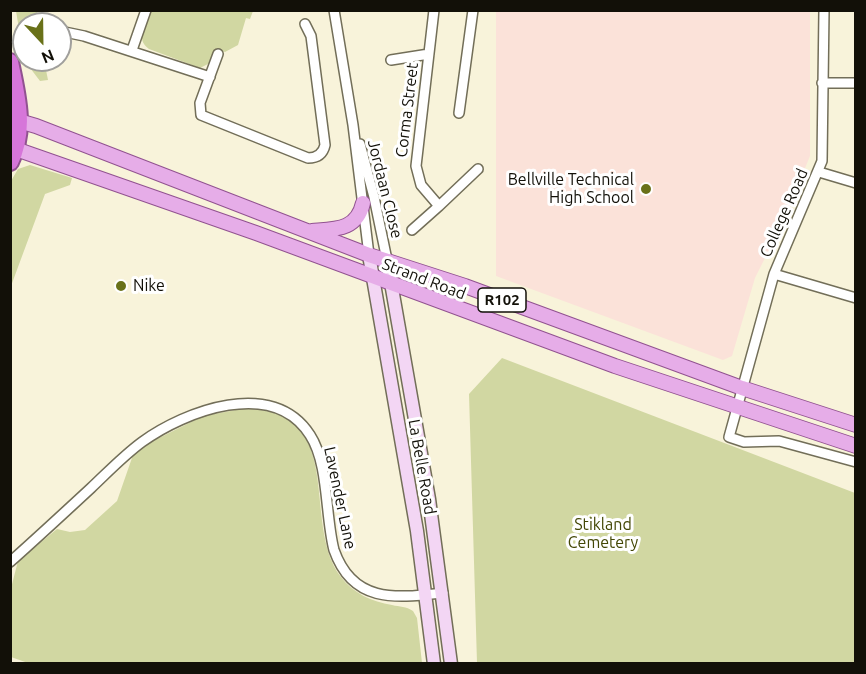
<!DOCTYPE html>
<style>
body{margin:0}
#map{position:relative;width:866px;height:674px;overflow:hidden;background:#f8f3da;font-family:Ubuntu,sans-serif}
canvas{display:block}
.frame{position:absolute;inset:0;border:12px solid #121008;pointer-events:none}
.north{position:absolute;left:12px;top:12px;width:60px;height:60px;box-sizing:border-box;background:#fff;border:2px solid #a09f9c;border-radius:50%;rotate:158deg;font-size:16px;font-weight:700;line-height:24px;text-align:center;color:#121008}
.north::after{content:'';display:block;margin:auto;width:21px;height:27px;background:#697119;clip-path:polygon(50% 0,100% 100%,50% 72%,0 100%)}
</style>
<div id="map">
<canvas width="866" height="674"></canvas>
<div class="frame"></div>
<div class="north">N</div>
</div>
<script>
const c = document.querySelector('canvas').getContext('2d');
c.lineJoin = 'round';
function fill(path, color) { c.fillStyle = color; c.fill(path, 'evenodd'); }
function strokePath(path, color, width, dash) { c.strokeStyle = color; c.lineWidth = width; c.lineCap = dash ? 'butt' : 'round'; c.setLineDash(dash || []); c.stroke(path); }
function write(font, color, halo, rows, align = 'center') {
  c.font = font + ' Ubuntu,sans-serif'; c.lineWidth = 6; c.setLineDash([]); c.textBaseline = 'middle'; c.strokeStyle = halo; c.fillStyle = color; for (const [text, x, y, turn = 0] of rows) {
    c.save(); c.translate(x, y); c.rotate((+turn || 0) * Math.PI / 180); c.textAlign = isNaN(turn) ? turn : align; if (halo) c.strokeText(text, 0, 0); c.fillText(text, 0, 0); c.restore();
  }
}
fill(new Path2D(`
 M496 11H810V156L783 222 755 278 732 356 723 360 496 276Z`), '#fbe2d9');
fill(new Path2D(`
 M16 11H37L39 24H24V59Z
 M151 11H253L250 19 246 18 238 45 225 52 216 49 210 63 200 68 149 49C135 39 145 24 151 11Z
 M24 60H44L48 80 40 81Z
 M30 165 72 178 70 185 45 194 11 286V181L18 169Z
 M502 358 855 493V663H477L469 394Z
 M241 409C351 407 299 522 341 577 353 593 372 602 392 605 400 607 406 606 413 611L417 618 422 663H28L11 657 10 592 18 561 57 529 70 532 85 530 117 501 133 455 141 447 203 416Z`), '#d1d7a2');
const minor = new Path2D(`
 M334 10 353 125 369 255
 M434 10 416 166 421 185 439 206 478 169
 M824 10 822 161 774 274 729 437 744 442 779 441 856 462
 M60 31 84 36 210 77
 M132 50 146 10
 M218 54 200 103 201 115 308 158C317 158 323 154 325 145L311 36 305 24
 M391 60 429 54
 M822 83H856
 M459 113 473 10
 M360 144 374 197 387 260
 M819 172 856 183
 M412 230 439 206
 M774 274 856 298
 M10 562C37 538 64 513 91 488 107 473 123 456 142 442 185 411 273 377 310 435 329 464 325 516 334 550 353 604 396 598 443 593`);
const secondary = new Path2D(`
 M369 255 417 531 434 664
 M387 260 429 499 451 664`);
const primary = new Path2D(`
 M12 119 36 126 369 255 465 286 742 388 856 425
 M10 147 256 233 615 366 856 446
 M312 231C336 229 357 230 363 203`);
const motorway = new Path2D(`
 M10 62C17 95 26 131 10 162`);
strokePath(minor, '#726e58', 12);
strokePath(secondary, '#726e58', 15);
strokePath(primary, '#915290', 16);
strokePath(motorway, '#915290', 20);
strokePath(minor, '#fff', 9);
strokePath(secondary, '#f3d6f4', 12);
strokePath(primary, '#e6ade8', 14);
strokePath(motorway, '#d676d9', 16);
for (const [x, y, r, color] of [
 [646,189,6,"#697119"],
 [121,286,6,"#697119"]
]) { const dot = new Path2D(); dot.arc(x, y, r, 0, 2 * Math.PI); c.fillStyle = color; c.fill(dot); strokePath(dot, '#fff', 2); }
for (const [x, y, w] of [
 [502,300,48]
]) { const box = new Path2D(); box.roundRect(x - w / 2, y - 12, w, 24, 4.5); c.fillStyle = '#fff'; c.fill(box); strokePath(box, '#121008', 1.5); }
write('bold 15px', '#121008', null, [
 ["R102",502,300]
]);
write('16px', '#121008', '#fff', [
 ["Corma Street",407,110,-83],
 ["Jordaan Close",385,189,76],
 ["College Road",784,213,-66],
 ["Strand Road",424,279,21],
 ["La Belle Road",422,467,80],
 ["Lavender Lane",340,498,78]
]);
write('16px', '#121008', '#fff', [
 ["Bellville Technical",634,180],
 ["High School",634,198],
 ["Nike",133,286,"left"]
], 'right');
write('16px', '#434705', '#fff', [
 ["Stikland",603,525],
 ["Cemetery",603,543]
]);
</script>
